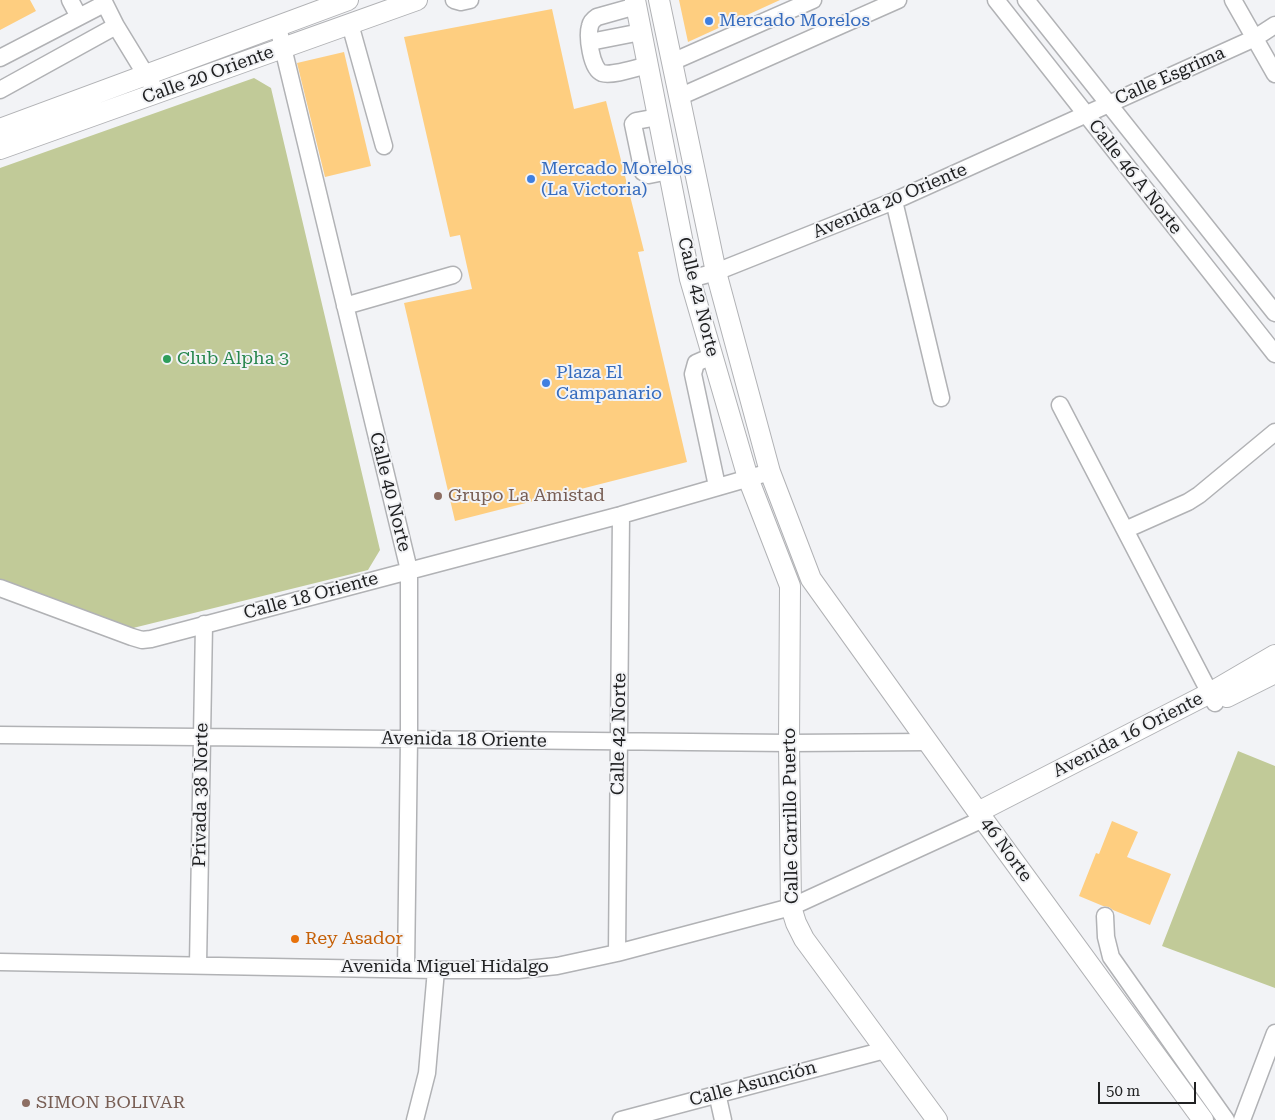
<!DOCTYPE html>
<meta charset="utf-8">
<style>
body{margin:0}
#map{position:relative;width:1275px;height:1120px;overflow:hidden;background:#f2f3f6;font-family:"Roboto Serif",serif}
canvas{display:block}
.scale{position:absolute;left:1098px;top:1082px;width:98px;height:22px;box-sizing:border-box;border:2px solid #202122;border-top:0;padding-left:6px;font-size:15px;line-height:18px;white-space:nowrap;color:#202122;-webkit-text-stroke:4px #f2f3f6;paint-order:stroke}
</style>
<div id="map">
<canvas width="1275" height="1120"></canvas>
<div class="scale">50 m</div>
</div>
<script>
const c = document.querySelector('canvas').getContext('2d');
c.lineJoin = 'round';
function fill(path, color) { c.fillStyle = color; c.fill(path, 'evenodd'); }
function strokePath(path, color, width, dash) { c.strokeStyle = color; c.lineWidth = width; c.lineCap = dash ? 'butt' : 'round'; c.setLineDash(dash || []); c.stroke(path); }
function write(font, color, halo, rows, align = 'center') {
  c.font = font + ' "Roboto Serif",serif'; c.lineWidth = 4; c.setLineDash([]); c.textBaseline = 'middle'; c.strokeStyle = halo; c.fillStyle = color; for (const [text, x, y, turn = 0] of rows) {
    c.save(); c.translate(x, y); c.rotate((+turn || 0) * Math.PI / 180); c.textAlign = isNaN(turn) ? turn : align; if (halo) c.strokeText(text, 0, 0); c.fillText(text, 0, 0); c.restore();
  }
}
fill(new Path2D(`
 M254 78 271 88 380 550 368 570 133 628 0 580V168Z
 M1238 751 1275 766V988L1162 946Z`), '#c1ca98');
fill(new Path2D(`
 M0 0H30L36 11 0 30Z
 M679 0H780L688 42Z
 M552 9 574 109 606 101 644 251 638 252 687 462 455 521 404 303 472 289 460 235 450 237 404 37Z
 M344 52 371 166 325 177 297 63Z
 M1112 821 1138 832 1127 857 1171 874 1150 925 1113 910 1109 907 1103 906 1079 896 1096 853 1099 854Z`), '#fece80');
const minor = new Path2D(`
 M70 0 79 17
 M103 0 116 26 152 85
 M454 0 461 2 470 0
 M996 0 1275 354
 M1026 0 1275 313
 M1233 0 1275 74
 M636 6 597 17C594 19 591 21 590 26 587 36 591 69 602 73 612 76 636 68 648 65
 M350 24 384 146
 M278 27 409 570V739L406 969
 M590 42 641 32
 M0 58 104 4
 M672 62 813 0
 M0 90 116 26
 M679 97 898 0
 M658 117 636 121 633 124 643 172 649 175 669 171
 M894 201 941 398
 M690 279 716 272 894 201 1255 38 1275 25
 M345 306 453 275
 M712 356 696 363 693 374 717 486
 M1060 405 1215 703
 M1125 530 1188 502 1199 495 1275 432
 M0 588 132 637 142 640 151 639 621 515 770 472
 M0 735 789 743 929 742
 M1105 916 1106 937 1111 957 1226 1120
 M617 953 621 515
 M0 962 436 970H518L557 966 617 953 791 907 983 819
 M198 965 204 624
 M717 1093 723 1120
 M415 1120 427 1073 436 970
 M621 1120 885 1050
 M1242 1120 1275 1033`);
const major = new Path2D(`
 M635 0 690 279 748 478 790 586 789 743 791 907 796 923 804 939 937 1120
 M659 0 716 272 770 472 811 579 983 819 1203 1120
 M0 129 348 0
 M0 149 417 0
 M1227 697 1275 673
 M978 812 1210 693 1275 655`);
strokePath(minor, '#b1b2b5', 19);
strokePath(major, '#b1b2b5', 22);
strokePath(minor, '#fff', 16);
strokePath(major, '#fff', 20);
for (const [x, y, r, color] of [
 [709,21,5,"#3f7fe0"],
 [531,179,5,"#3f7fe0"],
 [167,359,5,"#2e9e5b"],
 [546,383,5,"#3f7fe0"],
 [438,496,5,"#8d6e63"],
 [295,939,5,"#e8710a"],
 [26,1103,5,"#8d6e63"]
]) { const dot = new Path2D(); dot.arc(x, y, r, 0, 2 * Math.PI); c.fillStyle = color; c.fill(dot); strokePath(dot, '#f2f3f6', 2); }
write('18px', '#366cbe', '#f2f3f6', [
 ["Mercado Morelos",719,21],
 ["Mercado Morelos",541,169],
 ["(La Victoria)",541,190],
 ["Plaza El",556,373],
 ["Campanario",556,394]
], 'left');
write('18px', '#202122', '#f2f3f6', [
 ["Calle 20 Oriente",208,75,-20],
 ["Calle Esgrima",1170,76,-24],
 ["Calle 46 A Norte",1135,177,52],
 ["Avenida 20 Oriente",890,201,-23],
 ["Calle 42 Norte",698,297,76],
 ["Calle 40 Norte",390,492,76],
 ["Calle 18 Oriente",311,596,-15],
 ["Calle 42 Norte",619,734,-89],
 ["Avenida 16 Oriente",1128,735,-27],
 ["Avenida 18 Oriente",464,740,1],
 ["Privada 38 Norte",201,795,-89],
 ["Calle Carrillo Puerto",791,816,-91],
 ["46 Norte",1006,850,54],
 ["Avenida Miguel Hidalgo",445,967],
 ["Calle Asunción",753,1084,-15]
]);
write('18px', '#27864d', '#f2f3f6', [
 ["Club Alpha 3",177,359]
], 'left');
write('18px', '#785e54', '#f2f3f6', [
 ["Grupo La Amistad",448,496],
 ["SIMON BOLIVAR",36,1103]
], 'left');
write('18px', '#c56008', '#f2f3f6', [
 ["Rey Asador",305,939]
], 'left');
</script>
